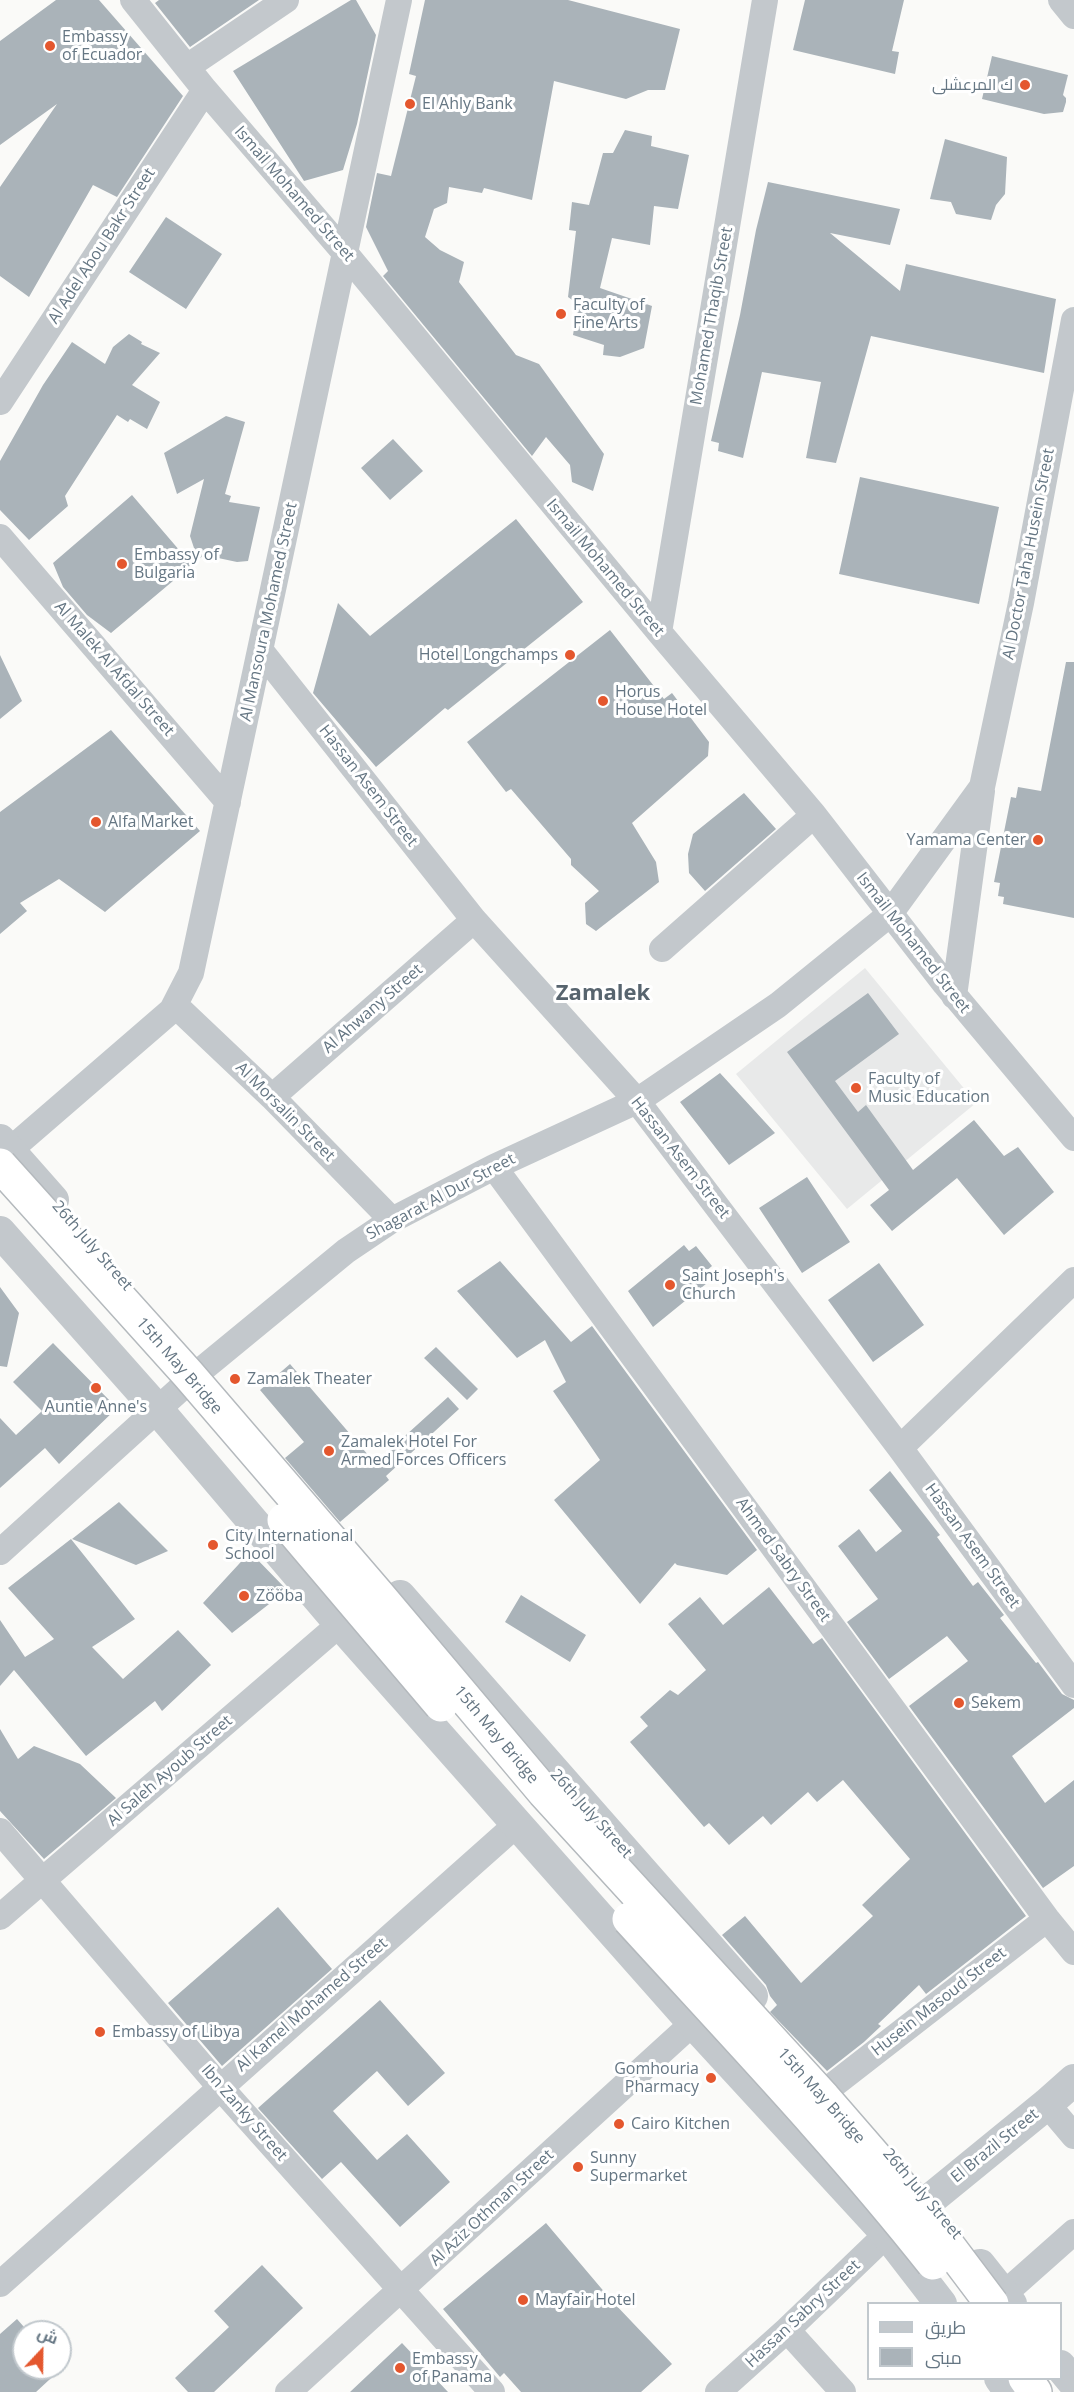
<!DOCTYPE html>
<meta charset="utf-8">
<style>
body{margin:0}
#map{position:relative;width:1074px;height:2392px;overflow:hidden;background:#fafaf8;font-family:"Open Sans",Cairo,sans-serif}
canvas{display:block}
.legend{position:absolute;left:867px;top:2302px;width:195px;height:78px;box-sizing:border-box;background:#fff;border:2px solid #c1c8cd;margin:0;padding:8px 10px;list-style:none;font-size:18px;color:#657683}
.legend li{display:flex;align-items:center;gap:12px;height:30px}
.legend b{width:30px;border:2px solid #c1c8cd}
.north{position:absolute;left:12px;top:2320px;width:60px;height:60px;box-sizing:border-box;background:#fff;border:2px solid #c1c8cd;border-radius:50%;rotate:22deg;font-size:16px;font-weight:700;line-height:24px;text-align:center;color:#657683}
.north::after{content:'';display:block;margin:auto;width:21px;height:27px;background:#e4572e;clip-path:polygon(50% 0,100% 100%,50% 72%,0 100%)}
</style>
<div id="map">
<canvas width="1074" height="2392"></canvas>
<ul class="legend">
<li><b style="height:8px;background:#c3c8cc"></b>طريق</li>
<li><b style="height:16px;background:#aab3b9"></b>مبنى</li>
</ul>
<div class="north">ش</div>
</div>
<script>
const c = document.querySelector('canvas').getContext('2d');
c.lineJoin = 'round';
function fill(path, color) { c.fillStyle = color; c.fill(path, 'evenodd'); }
function strokePath(path, color, width, dash) { c.strokeStyle = color; c.lineWidth = width; c.lineCap = dash ? 'butt' : 'round'; c.setLineDash(dash || []); c.stroke(path); }
function write(font, color, halo, rows, align = 'center') {
  c.font = font + ' "Open Sans",Cairo,sans-serif'; c.lineWidth = 6; c.setLineDash([]); c.textBaseline = 'middle'; c.strokeStyle = halo; c.fillStyle = color; for (const [text, x, y, turn = 0] of rows) {
    c.save(); c.translate(x, y); c.rotate((+turn || 0) * Math.PI / 180); c.textAlign = isNaN(turn) ? turn : align; if (halo) c.strokeText(text, 0, 0); c.fillText(text, 0, 0); c.restore();
  }
}
fill(new Path2D(`
 M865 968 976 1103 847 1209 736 1074Z`), '#e8e9e9');
fill(new Path2D(`
 M56 0H99L183 96 117 197 93 185 29 297 0 276V187L57 104 0 145V41Z
 M159 0H259L190 47 155 3Z
 M351 0H356L376 35 357 124 343 170 304 181 233 71Z
 M425 0H568L680 29 665 90H648L626 99 554 81 532 200 484 188 482 193 449 187 447 203 434 209 425 237 440 250 464 262 459 282 516 355 539 364 604 454 593 491 572 482 570 465 546 437 532 456 383 276 388 271 366 227 377 173 391 176 416 76 409 74Z
 M805 0H904L892 51 899 52 895 74 793 50Z
 M992 56 1068 75 1063 95 1066 98V102L1063 112 1044 114 982 99Z
 M625 130 652 136 651 146 689 155 678 209 654 206 650 245 612 238 600 288 652 306 644 348 620 357 603 355 604 345 573 335 578 304 568 297 576 231 569 230 572 202 589 205 603 153H613Z
 M945 139 1007 157 1005 194 996 205 991 220 956 214 951 202 930 199Z
 M768 182 900 209 890 245 830 233 900 291 906 264 1056 299 1044 373 871 336 836 463 806 458 821 382 762 372 743 458 718 451 719 443 711 441 740 315 756 230Z
 M166 217 222 254 186 309 129 272Z
 M129 334 142 342 141 344 160 353 132 385 160 402 147 429 130 419 128 422 117 415 65 496 68 506 29 540 0 510V461L43 385 72 342 105 364 113 347Z
 M226 416 245 422 225 494 231 496 229 502 260 507 248 561 237 562 204 555 198 560 190 536 204 479 177 494 164 453Z
 M393 439 423 471 390 500 361 468Z
 M860 477 999 507 979 604 839 574Z
 M132 495 192 565 111 633 87 615 63 587 53 563Z
 M516 519 583 602 448 710 445 708 376 767 313 693 338 603 370 636Z
 M610 630 664 699 672 693 709 742 708 756 632 823 656 862 659 882 596 931 586 924 585 903 599 891 571 865V859L511 789 506 792 467 742Z
 M0 655 22 701 0 719Z
 M1066 662H1074V918L1003 904 1004 897 998 896 1000 883 994 882 1011 797 1016 798 1018 787 1041 791Z
 M111 730 200 831 105 912 59 879 20 903 27 911 0 934V812Z
 M744 793 776 829 705 891 689 873 688 854 693 834Z
 M868 993 899 1034 835 1081 858 1112 866 1105 913 1170 974 1120 1004 1156 1018 1147 1054 1192 1004 1235 957 1178 892 1231 870 1205 889 1190 787 1052Z
 M720 1073 775 1133 729 1165 680 1102Z
 M807 1177 850 1242 802 1273 759 1208Z
 M684 1245 689 1251 696 1246 712 1266 706 1271 712 1279 653 1327 628 1291Z
 M500 1261 571 1342 592 1326 757 1550 727 1575 677 1565 675 1563 640 1604 554 1500 600 1460 553 1391 566 1382 545 1340 517 1358 457 1291Z
 M879 1263 924 1325 873 1362 828 1300Z
 M0 1287 19 1313 7 1367 0 1366Z
 M53 1343 117 1408 59 1464 45 1448 0 1488V1418L16 1435 42 1411 13 1382Z
 M436 1347 478 1389 467 1400 424 1358Z
 M290 1364 375 1463 448 1397 459 1409 386 1476 389 1480 340 1522 285 1458 304 1442 260 1390Z
 M890 1471 940 1535 937 1537 973 1586 978 1582 1004 1615 1000 1618 1036 1663 1038 1662 1062 1694 1074 1700V1708L1012 1756 1045 1803 1074 1780V1866L1043 1888 909 1706 968 1661 947 1636 889 1679 847 1622 878 1599 838 1546 859 1529 876 1552 902 1531 869 1490Z
 M119 1502 168 1551 136 1565 72 1539Z
 M71 1539 135 1619 92 1647 123 1679 178 1630 211 1665 162 1711 155 1701 86 1756 14 1670 0 1686V1620L25 1657 54 1639 8 1588Z
 M250 1552 287 1590 232 1633 203 1603Z
 M769 1587 813 1644 822 1638 1026 1916 926 1994 919 1985 878 2024 881 2026 864 2042 827 2071 770 2012 777 2005 770 1996 766 1985 722 1935 745 1916 801 1983 873 1916 862 1905 910 1859 843 1780 817 1802 808 1792 771 1825 763 1816 729 1845 709 1823 704 1827 630 1742 648 1726 640 1717 670 1690 678 1695 706 1670 668 1624 700 1597 723 1625Z
 M521 1595 586 1635 570 1662 505 1622Z
 M0 1729 18 1759 34 1746 80 1764 116 1798 44 1859 0 1811Z
 M278 1907 332 1969 222 2066 168 2003Z
 M380 2000 445 2073 408 2106 377 2071 333 2111 377 2160 407 2134 450 2182 400 2227 341 2162 322 2179 258 2108Z
 M546 2223 612 2301 672 2364 641 2392H521L504 2373 500 2377 443 2309Z
 M262 2265 303 2308 214 2392H188L175 2378 229 2327 214 2311Z
 M17 2319 24 2327V2368H62L36 2392H0V2334Z
 M402 2343 448 2392H350Z`), '#aab3b9');
const motorway = new Path2D(`
 M1025 2378 1035 2392`);
strokePath(motorway, '#b4b9bd', 36);
strokePath(new Path2D(`
 M133 0 205 90 345 253 659 632 814 815 945 984 1074 1138
 M1061 0 1074 16
 M187 67 286 0
 M0 402 205 90
 M0 537 228 802
 M659 632 765 0
 M261 651 474 920 637 1101 900 1448 1074 1685
 M662 949 814 815
 M954 996 982 791
 M176 1006 272 1097 392 1220
 M272 1097 474 920
 M10 1150 172 1010 191 973 399 0
 M494 1167 1047 1919 1074 1952
 M900 1448 1074 1280
 M0 1552 200 1371 346 1251 392 1220 494 1167 637 1101 778 1005 889 915 982 787 1021 603 1074 320
 M0 1831 220 2087 492 2392
 M0 1917 340 1624
 M832 2086 1047 1919
 M1047 2104 1074 2136
 M0 2284 517 1824
 M1004 2294 1074 2232
 M787 2330 843 2392
 M288 2392 693 2023
 M718 2392 787 2330 887 2234`), '#c3c8cc', 26);
strokePath(new Path2D(`
 M0 1140 53 1200
 M0 1232 158 1410 340 1624 693 2023 887 2234 941 2304
 M400 1596 752 1996
 M900 2224 1047 2104 1074 2080
 M980 2265 1011 2304
 M1060 2366 1074 2383
 M1000 2378 1010 2392`), '#c3c8cc', 32);
strokePath(motorway, '#fff', 33);
const motorwayBridge = new Path2D(`
 M0 1165 188 1374 379 1596 544 1792 824 2098 922 2211 992 2304
 M284 1520 441 1705
 M629 1919C732 2032 838 2143 933 2263`);
strokePath(motorwayBridge, '#b4b9bd', 36, []);
strokePath(motorwayBridge, '#fff', 33);
for (const [x, y, r, color] of [
 [50,46,6,"#e4572e"],
 [1025,85,6,"#e4572e"],
 [410,104,6,"#e4572e"],
 [561,314,6,"#e4572e"],
 [122,564,6,"#e4572e"],
 [570,655,6,"#e4572e"],
 [603,701,6,"#e4572e"],
 [96,822,6,"#e4572e"],
 [1038,840,6,"#e4572e"],
 [856,1088,6,"#e4572e"],
 [670,1285,6,"#e4572e"],
 [235,1379,6,"#e4572e"],
 [96,1388,6,"#e4572e"],
 [329,1451,6,"#e4572e"],
 [213,1545,6,"#e4572e"],
 [244,1596,6,"#e4572e"],
 [959,1703,6,"#e4572e"],
 [100,2032,6,"#e4572e"],
 [711,2078,6,"#e4572e"],
 [619,2124,6,"#e4572e"],
 [578,2167,6,"#e4572e"],
 [523,2300,6,"#e4572e"],
 [400,2368,6,"#e4572e"]
]) { const dot = new Path2D(); dot.arc(x, y, r, 0, 2 * Math.PI); c.fillStyle = color; c.fill(dot); strokePath(dot, '#fff', 2); }
write('16px', '#657683', '#fff', [
 ["Embassy",62,37],
 ["of Ecuador",62,55],
 ["ك المرعشلى",1013,85,"right"],
 ["El Ahly Bank",422,104],
 ["Faculty of",573,305],
 ["Fine Arts",573,323],
 ["Embassy of",134,555],
 ["Bulgaria",134,573],
 ["Hotel Longchamps",558,655,"right"],
 ["Horus",615,692],
 ["House Hotel",615,710],
 ["Alfa Market",108,822],
 ["Yamama Center",1026,840,"right"],
 ["Faculty of",868,1079],
 ["Music Education",868,1097],
 ["Saint Joseph's",682,1276],
 ["Church",682,1294],
 ["Zamalek Theater",247,1379],
 ["Auntie Anne's",96,1407,"center"],
 ["Zamalek Hotel For",341,1442],
 ["Armed Forces Officers",341,1460],
 ["City International",225,1536],
 ["School",225,1554],
 ["Zööba",256,1596],
 ["Sekem",971,1703],
 ["Embassy of Libya",112,2032],
 ["Gomhouria",699,2069,"right"],
 ["Pharmacy",699,2087,"right"],
 ["Cairo Kitchen",631,2124],
 ["Sunny",590,2158],
 ["Supermarket",590,2176],
 ["Mayfair Hotel",535,2300],
 ["Embassy",412,2359],
 ["of Panama",412,2377]
], 'left');
write('16px', '#657683', '#fff', [
 ["Ismail Mohamed Street",294,194,49],
 ["Al Adel Abou Bakr Street",102,246,-57],
 ["Mohamed Thaqib Street",712,316,-80],
 ["Al Doctor Taha Husein Street",1029,554,-79],
 ["Ismail Mohamed Street",605,568,50],
 ["Al Mansoura Mohamed Street",269,612,-78],
 ["Al Malek Al Afdal Street",114,669,49],
 ["Hassan Asem Street",368,786,52],
 ["Ismail Mohamed Street",913,943,52],
 ["Al Ahwany Street",373,1009,-41],
 ["Al Morsalin Street",285,1112,45],
 ["Hassan Asem Street",680,1158,52],
 ["Shagarat Al Dur Street",441,1197,-28],
 ["26th July Street",92,1246,49],
 ["15th May Bridge",179,1366,49],
 ["Hassan Asem Street",972,1546,54],
 ["Ahmed Sabry Street",783,1560,54],
 ["15th May Bridge",496,1735,50],
 ["Al Saleh Ayoub Street",170,1771,-41],
 ["26th July Street",591,1814,48],
 ["Husein Masoud Street",939,2002,-38],
 ["Al Kamel Mohamed Street",312,2005,-41],
 ["15th May Bridge",821,2096,48],
 ["Ibn Zanky Street",244,2113,49],
 ["El Brazil Street",995,2146,-39],
 ["26th July Street",922,2194,50],
 ["Al Aziz Othman Street",492,2208,-43],
 ["Hassan Sabry Street",803,2314,-43]
]);
write('bold 22px', '#57646e', '#fff', [
 ["Zamalek",603,994]
]);
</script>
